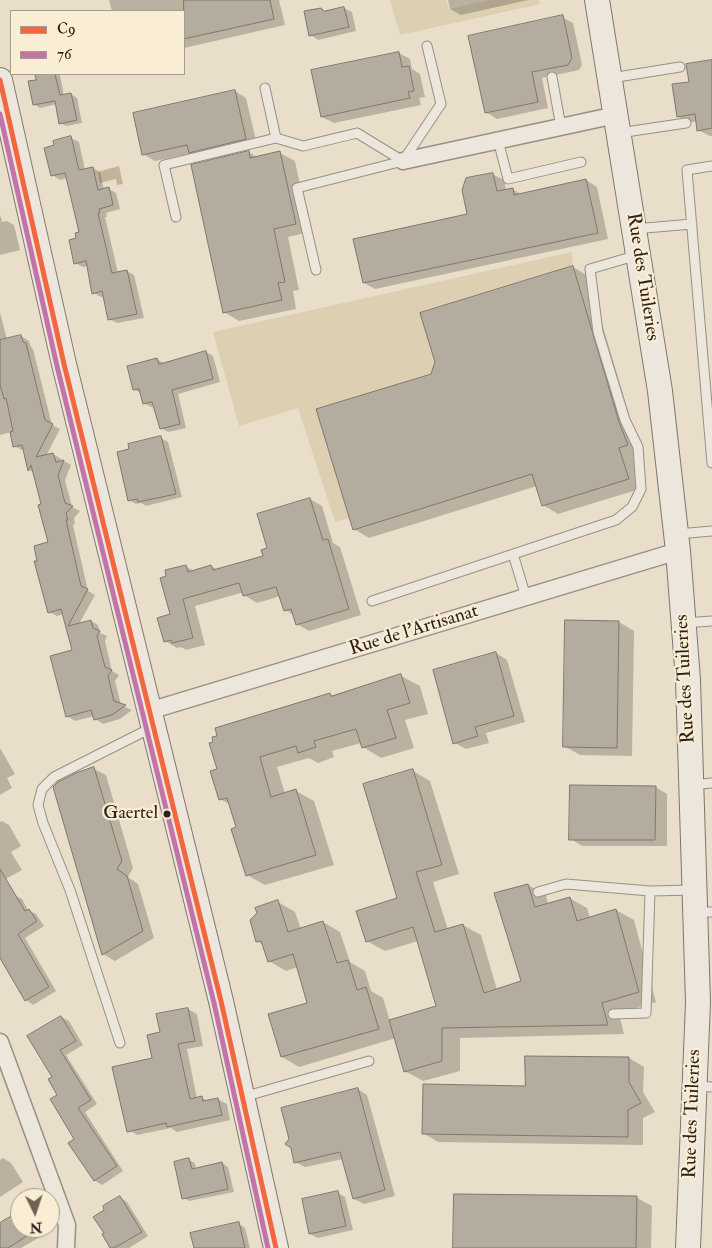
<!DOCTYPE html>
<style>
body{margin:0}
#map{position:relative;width:712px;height:1248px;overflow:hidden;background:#e9dec9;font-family:"IM FELL Double Pica",serif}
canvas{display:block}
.legend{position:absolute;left:10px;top:10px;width:175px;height:65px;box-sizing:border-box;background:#f9edd3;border:1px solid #a89b89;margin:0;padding:6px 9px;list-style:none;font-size:15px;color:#2e201a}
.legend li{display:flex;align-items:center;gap:10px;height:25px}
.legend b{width:25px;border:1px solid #a89b89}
.north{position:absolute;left:10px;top:1188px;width:50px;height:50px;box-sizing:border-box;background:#f9edd3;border:1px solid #a89b89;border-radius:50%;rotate:176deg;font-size:14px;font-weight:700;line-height:20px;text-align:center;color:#2e201a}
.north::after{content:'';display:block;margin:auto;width:18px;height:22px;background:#6f6257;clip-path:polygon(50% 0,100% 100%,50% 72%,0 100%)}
</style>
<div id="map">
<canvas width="712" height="1248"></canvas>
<ul class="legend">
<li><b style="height:6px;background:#f26640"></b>C9</li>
<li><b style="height:6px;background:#c273a8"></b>76</li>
</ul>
<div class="north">N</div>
</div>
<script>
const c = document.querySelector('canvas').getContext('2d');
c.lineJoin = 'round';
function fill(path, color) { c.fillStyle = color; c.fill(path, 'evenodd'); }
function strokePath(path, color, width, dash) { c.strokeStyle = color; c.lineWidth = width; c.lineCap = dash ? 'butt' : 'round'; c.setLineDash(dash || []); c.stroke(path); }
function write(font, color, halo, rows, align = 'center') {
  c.font = font + ' "IM FELL Double Pica",serif'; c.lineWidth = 4.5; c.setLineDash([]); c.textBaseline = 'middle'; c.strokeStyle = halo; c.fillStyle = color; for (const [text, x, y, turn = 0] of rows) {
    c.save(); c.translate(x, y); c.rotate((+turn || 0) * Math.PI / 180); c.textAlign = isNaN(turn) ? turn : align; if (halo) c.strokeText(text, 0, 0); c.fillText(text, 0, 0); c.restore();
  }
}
fill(new Path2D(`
 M390 0H446L449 9 489 0H539L540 4 400 35Z
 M572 252 573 266 421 313 438 371 316 409 349 518 335 522 298 408 239 426 213 332Z`), '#ddcfb2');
fill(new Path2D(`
 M119 166 123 184 117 185 116 179 100 183 98 172Z`), '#c2b399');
fill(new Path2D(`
 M109 0H279L285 25 184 48V11H112Z
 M448 0H528L461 15 450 9Z
 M344 8 352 12 356 31 318 40 311 35 321 9 326 12Z
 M562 17 573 23 582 65 579 70 542 78 548 108 497 119 486 112Z
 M399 53 410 59 412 69 420 74 425 97 419 98 421 105 334 123 322 117Z
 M712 61V136H710L698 130 697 121 689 123 678 116 690 83Z
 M42 74 60 75 64 96 71 94 77 98 82 123 66 126 61 123 57 104 40 108 34 104 37 81 36 75Z
 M235 91 246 98 257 145 202 158 192 153 155 161 143 154Z
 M71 138 79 142 85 170 93 168 100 172 104 190 109 189 116 193 120 209 106 213 107 217H105L118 273 127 271 134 275 144 318 117 323 109 319 105 296 101 297 94 293 88 266 83 267 75 263 77 239 80 233 67 178 60 180 52 175Z
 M249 152 258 158 280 153 295 161 310 232 288 237 299 290 293 291 296 309 239 321 224 312Z
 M492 174 504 180 506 190 512 189 521 194 586 180 597 187 608 239 375 289 364 283 468 215Z
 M0 214 2 222 7 221 14 225 20 250 0 255Z
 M573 267 588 276 634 431 642 454 633 456 643 488 558 514 543 505 537 486 369 538 354 529 432 375Z
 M0 312 7 340 21 336 29 341 31 347 33 349 52 425 60 429 46 456 53 454 61 459 62 462 64 461 71 465 65 480 72 507 80 511 74 518 75 524 73 525 88 591 95 595 79 624 91 621 98 625 100 633 107 636 105 641 112 671 119 675 115 681 121 705 132 710 120 719 103 724 95 719 94 716 75 721 67 716 73 651 64 614 57 616 49 612V543L35 473 29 470 24 450H22L14 446 11 432 0 435Z
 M206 352 213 356 220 382 178 394 186 428 168 432 161 428 155 406 151 407 144 403 142 394 134 389 157 359 165 364Z
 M161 438 168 442 182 497 146 506 141 503 136 504 129 500Z
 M310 499 322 506 333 543 340 547 361 615 309 631 297 624 294 615 285 610 281 596 257 603 244 595V592L195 606 205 645 186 650 181 647 177 648 165 641 185 566 194 571 211 566 218 570 265 557 269 549Z
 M619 622 634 631 632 756 580 755 564 746Z
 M496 653 507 660 525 722 486 733 489 743 466 749 455 743Z
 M401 676 420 686 428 714 405 720 414 748 381 758 363 747 361 743 332 751 334 757 318 763 309 758 277 767 285 794 296 791 314 801 334 865 265 885 247 875 237 828 231 805 220 799 219 770 330 694 334 697Z
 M0 748 15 774 7 778 12 788 0 795Z
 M94 769 106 775 133 868 128 877 138 884 154 938 115 961 103 954 55 790Z
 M413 771 430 781 459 874 433 882 448 930 463 925 481 935 497 990 522 982 528 885 546 895 548 904 569 898 587 908 590 918 616 910 634 920 656 1002 619 1013 624 1034 460 1038V1071L423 1081 405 1071 396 1038 299 1067 282 1057 308 1003 298 967 286 971 269 961 264 945 257 941 278 902 295 912 301 929 323 922 340 932 350 962 365 971 371 991 383 998 390 1021 437 1007 418 941 385 951 367 941 399 898Z
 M655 787 667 794V846H582L571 839Z
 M2 821 9 825 21 846 11 852 22 870 0 882V822Z
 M14 895 22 899 28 910 36 914 44 926 25 938 56 991 33 1005 26 1000 0 956V912Z
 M188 1009 197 1014 203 1046 187 1049 197 1099 202 1098 208 1101 217 1099 227 1104 230 1120 177 1132 171 1128 137 1135 128 1129 162 1033Z
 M61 1017 69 1021 83 1045 66 1055 97 1104 85 1112 123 1171 102 1185 94 1180 76 1139 53 1078Z
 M629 1058 644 1067 643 1092 655 1112 643 1118V1145L438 1142 423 1133 526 1087Z
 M357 1089 367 1095 395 1196 364 1204 354 1199 343 1159 305 1167 295 1162 290 1139Z
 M3 1158 11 1163 23 1182 0 1197V1160Z
 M189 1160 195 1163 196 1169 222 1163 228 1167 234 1192 189 1201 183 1198Z
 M338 1193 345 1197 353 1230 318 1238 310 1234Z
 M120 1197 127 1202 148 1236 129 1248H111L105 1233 106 1210Z
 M637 1198 652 1206 651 1248H455Z
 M239 1224 245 1228 250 1248H195Z
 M0 1225 20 1228H34L40 1237 21 1248H0Z`), '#0003');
const building = new Path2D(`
 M184 0H270L274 19 184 39Z
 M344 7 349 27 309 36 304 11 321 8 324 11Z
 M563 15 572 58 568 65 532 72 538 102 485 113 468 36Z
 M399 52 402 67 409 66 414 91 408 92 410 98 321 117 311 70Z
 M712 60V128L697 131 695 114 677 117 672 84 689 82 686 64Z
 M35 74H55L60 95 71 93 77 120 59 124 55 101 33 105 28 81 36 80Z
 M235 90 246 139 189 153 187 145 142 155 133 113Z
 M71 136 79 170 93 167 98 190 109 187 113 205 99 209 100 213H98L112 273 127 270 137 314 108 320 102 291 92 294 86 261 74 264 69 240 76 238 75 233 79 232 65 173 51 176 44 148 54 145 53 141Z
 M249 151 250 158 280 151 296 224 274 229 285 282 278 283 282 300 223 313 191 165Z
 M493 173 497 191 513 188 514 195 586 179 598 233 363 283 353 239 467 214 462 190 466 178Z
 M573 266 619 422 628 445 619 448 629 479 542 506 532 474 353 530 316 409 431 374 435 362 420 313Z
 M21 335 23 342 26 343 45 420 53 424 36 457 53 453 56 462 64 460 58 475 65 503 73 506 66 513 68 520H66L81 586 88 589 68 626 91 620 93 628 100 631 97 636 105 667 112 670 108 676 114 701 126 705 112 715 94 720 91 710 66 717 50 656 72 650 61 609 48 613 34 561H37L34 546 48 542 38 505 41 504 31 465 28 471 22 445 13 447 10 432 13 431 6 398 4 399 0 384V340Z
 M206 351 213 379 172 390 180 424 160 429 152 402 143 404 139 389 133 390 127 366 157 358 159 364Z
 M161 436 176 494 138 502 137 499 128 501 117 452 129 449 128 444Z
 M310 498 323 540 328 539 349 609 296 625 291 609 284 611 276 587 243 596 239 583 183 599 193 638 172 643 171 640 164 642 157 618 170 614 160 578 166 576 165 570 186 565 188 572 211 565 213 570 263 556 261 550 267 548 257 514Z
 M565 620 619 621 617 748 563 747Z
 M496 652 514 716 475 727 478 736 453 744 433 670Z
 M401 674 410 703 387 710 396 738 362 748 356 729 314 741 316 747 298 753 296 746 260 757 271 797 296 789 316 855 246 876 231 829 236 827 227 798 219 800 210 771 217 769 209 743 213 742 212 737 217 736 215 728 330 693 331 696Z
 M94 767 122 861 117 869 127 876 143 931 102 955 53 787 58 782 76 773Z
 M413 769 442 865 416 872 435 932 463 924 484 993 521 981 494 893 528 884 535 907 570 897 577 921 616 909 639 992 602 1003 608 1025 442 1028V1061L404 1072 389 1020 436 1006 413 927 366 942 356 911 397 898 363 784Z
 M570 785 656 786 655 840H569Z
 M0 869 25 911 29 909 37 921 18 934 49 987 25 1001 0 958Z
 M278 900 288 932 323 921 337 963 348 960 357 990 366 987 379 1029 281 1057 268 1014 307 1003 293 954 268 962 261 941 256 942 250 920 257 913 255 908Z
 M188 1008 195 1041 178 1044 190 1099 202 1096 203 1101 218 1098 222 1115 167 1127 166 1123 127 1132 112 1067 152 1058 147 1035 160 1032 156 1014Z
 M61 1016 76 1041 60 1050 91 1100 78 1108 117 1166 94 1181 68 1143 74 1139 50 1099 57 1095 48 1079 52 1077 27 1036Z
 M525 1056 629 1057V1082L641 1103 628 1110V1137L422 1134 423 1084 525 1086Z
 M358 1088 385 1190 353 1199 340 1152 294 1163 291 1148 285 1144 289 1139 281 1108Z
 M189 1158 192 1169 222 1162 228 1189 182 1199 174 1162Z
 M338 1191 346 1226 309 1234 302 1199Z
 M454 1194 637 1196 636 1248H453Z
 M120 1196 142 1232 114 1248H110L102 1234 104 1233 93 1217 104 1210 103 1206Z
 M20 1211V1228H40L8 1248H0V1223Z
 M239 1222 245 1248H194L190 1233Z`);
fill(building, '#b4ac9e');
strokePath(building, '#7f776c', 1);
const lane = new Path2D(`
 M552 77 561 127
 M611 78 680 67
 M265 88 276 138
 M619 133 686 123
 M498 140 508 179 581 162
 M712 166 687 170 712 463
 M176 217 164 165 276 138 303 146 357 133 403 161
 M634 229 692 224
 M316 270 297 188 403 161 441 104 427 46
 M677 534 712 531
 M513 554 526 597
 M372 601 616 520 632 507 641 489 638 447 625 420 598 332 590 269 638 255
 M684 623 712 621
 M692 785 712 783
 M538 892 566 884 650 891
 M695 912H712
 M613 1014 646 1013 650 891 694 890
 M120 1043 70 890 43 823 38 805 42 789 54 777 153 727
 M695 1086 712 1087
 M243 1097 369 1061`);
const street = new Path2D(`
 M403 161 616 115
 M149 711 678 551
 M0 1042 67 1225 66 1248`);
const secondary = new Path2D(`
 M597 0 660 391 678 551 688 680 698 1002 688 1248
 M0 80 64 364 221 1001 276 1248`);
strokePath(lane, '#989084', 11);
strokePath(street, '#989084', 19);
strokePath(secondary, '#7f776c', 26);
strokePath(lane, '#ece6dc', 9);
strokePath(street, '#ece6dc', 16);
strokePath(secondary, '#ece6dc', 24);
strokePath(new Path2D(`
 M0 80 64 364 221 1001 276 1248`), '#f26640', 5);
strokePath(new Path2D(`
 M0 114 57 366 214 1003 268 1248`), '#c273a8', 5);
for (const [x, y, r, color] of [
 [167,814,4.5,"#2e201a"]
]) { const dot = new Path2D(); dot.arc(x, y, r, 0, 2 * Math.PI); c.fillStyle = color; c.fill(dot); strokePath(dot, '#f9edd3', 2); }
write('18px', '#2e201a', '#f9edd3', [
 ["Gaertel",158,814]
], 'right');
write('19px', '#2e201a', '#f9edd3', [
 ["Rue des Tuileries",642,277,81],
 ["Rue de l'Artisanat",414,631,-17],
 ["Rue des Tuileries",686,679,-93],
 ["Rue des Tuileries",693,1114,-88]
]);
</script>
